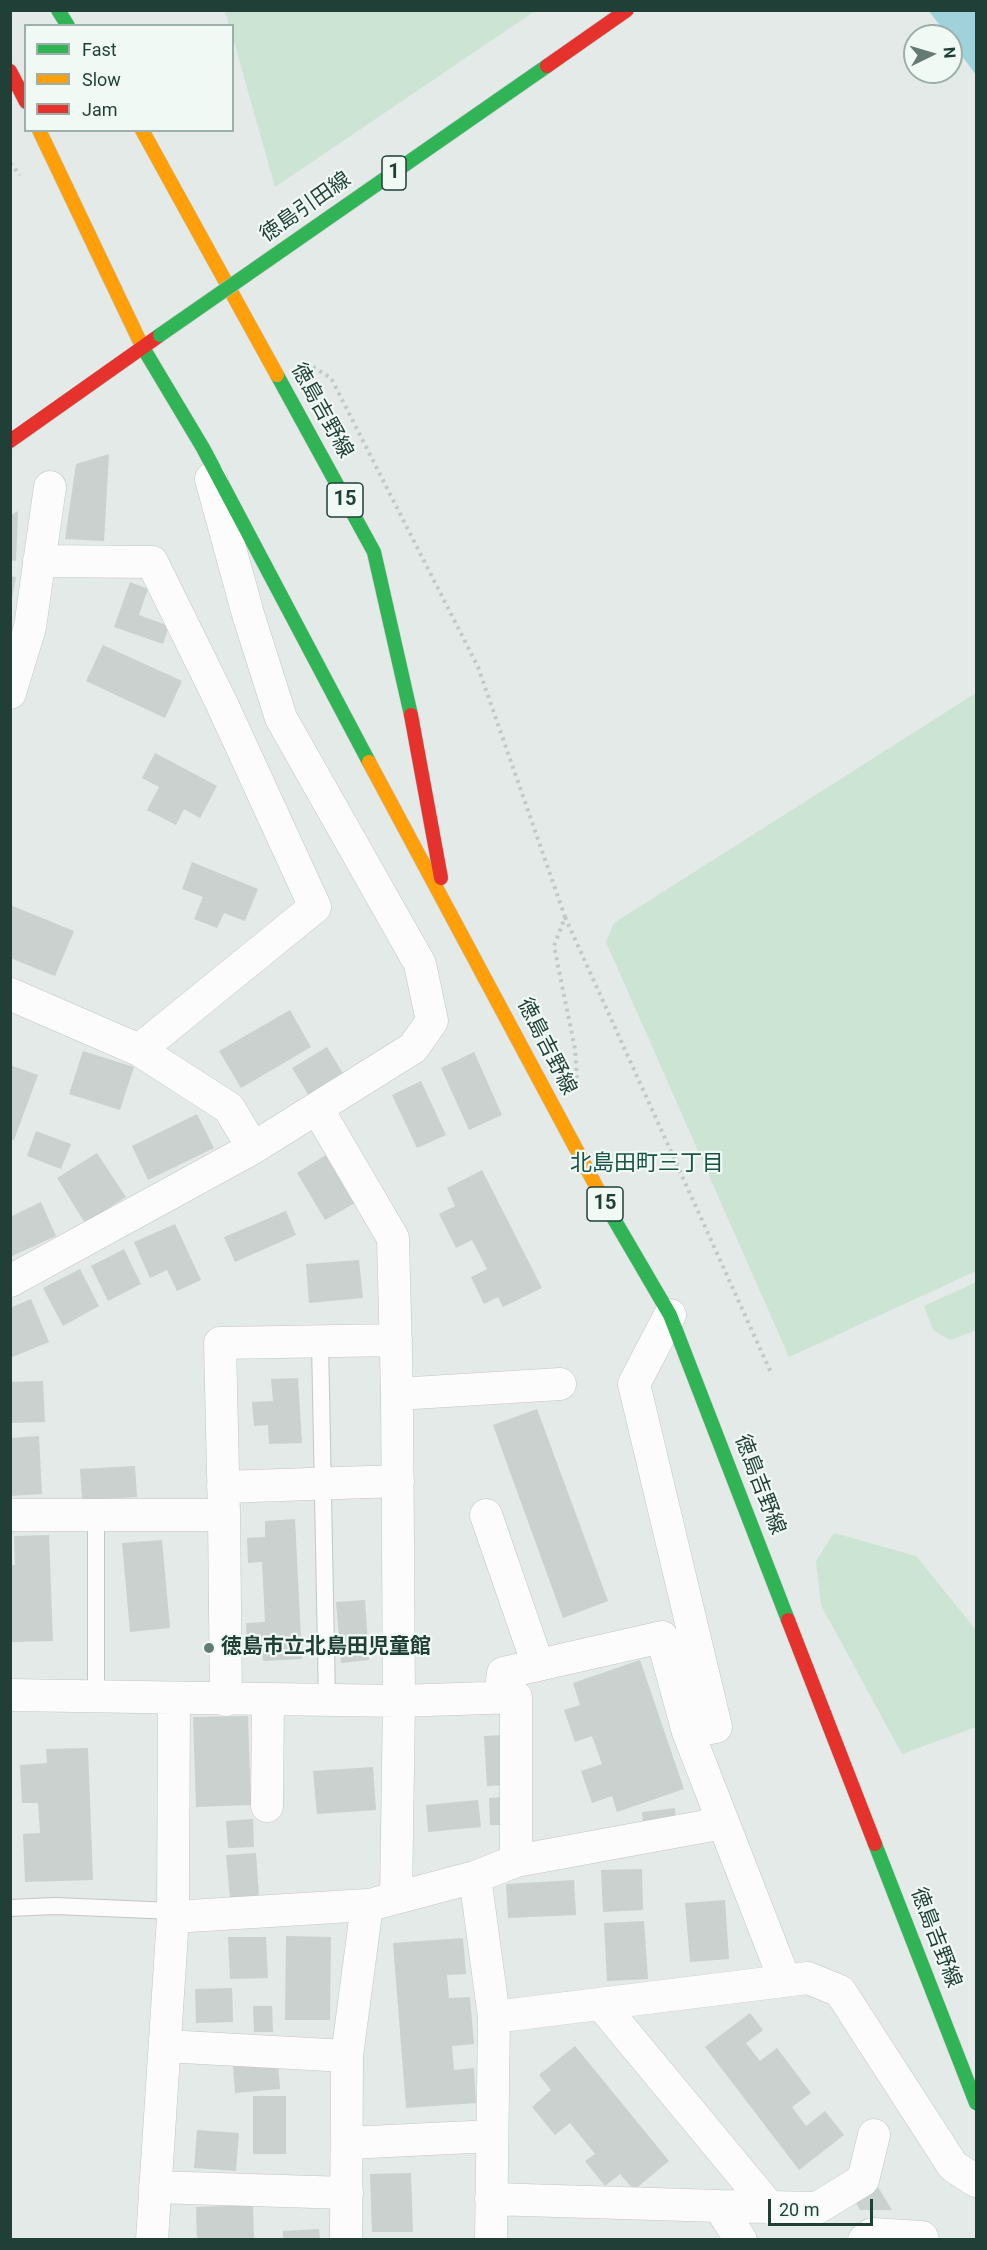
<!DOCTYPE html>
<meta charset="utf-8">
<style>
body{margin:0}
#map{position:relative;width:987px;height:2250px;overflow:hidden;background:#e3eae7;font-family:Roboto,sans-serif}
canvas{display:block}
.frame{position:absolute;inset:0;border:12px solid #1f3f37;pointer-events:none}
.legend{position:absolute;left:24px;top:24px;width:210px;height:108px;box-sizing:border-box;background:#f1f9f5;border:2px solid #9dafa9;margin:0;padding:8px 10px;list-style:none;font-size:18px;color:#1f3f37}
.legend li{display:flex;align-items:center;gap:12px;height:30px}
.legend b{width:30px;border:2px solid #9dafa9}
.north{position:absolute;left:903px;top:24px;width:60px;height:60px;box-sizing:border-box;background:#f1f9f5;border:2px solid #9dafa9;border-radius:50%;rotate:85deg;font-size:16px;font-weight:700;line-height:24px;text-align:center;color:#1f3f37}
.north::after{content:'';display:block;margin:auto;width:21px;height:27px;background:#647b75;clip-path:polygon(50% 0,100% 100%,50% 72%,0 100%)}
.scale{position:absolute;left:768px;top:2199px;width:105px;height:27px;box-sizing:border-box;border:3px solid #1f3f37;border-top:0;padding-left:8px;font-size:18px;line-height:21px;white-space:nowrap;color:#1f3f37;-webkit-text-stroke:4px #f1f9f5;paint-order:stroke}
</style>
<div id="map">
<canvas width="987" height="2250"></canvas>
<div class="frame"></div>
<ul class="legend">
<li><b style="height:8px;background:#30b455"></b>Fast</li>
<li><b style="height:8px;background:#ff9f0a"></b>Slow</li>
<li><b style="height:8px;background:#e5322d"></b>Jam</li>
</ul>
<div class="north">N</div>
<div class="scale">20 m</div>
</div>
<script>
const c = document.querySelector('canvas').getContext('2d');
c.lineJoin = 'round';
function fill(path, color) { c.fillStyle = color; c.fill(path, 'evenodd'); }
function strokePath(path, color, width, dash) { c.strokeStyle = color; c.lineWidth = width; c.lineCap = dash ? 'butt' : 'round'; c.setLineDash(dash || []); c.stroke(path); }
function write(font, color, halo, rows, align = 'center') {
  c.font = font + ' Roboto,"Noto Sans JP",sans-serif'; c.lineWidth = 4.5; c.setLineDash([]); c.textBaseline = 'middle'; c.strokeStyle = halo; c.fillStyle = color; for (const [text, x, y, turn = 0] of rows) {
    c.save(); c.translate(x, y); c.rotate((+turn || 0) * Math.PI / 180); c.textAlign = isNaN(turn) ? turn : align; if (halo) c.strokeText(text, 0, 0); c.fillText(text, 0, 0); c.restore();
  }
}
fill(new Path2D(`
 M225 11V10L535 11 275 187 233 38 232 26 229 25Z
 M976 693V1271L789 1357 606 942 614 923Z
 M976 1282V1330L950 1340 933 1330 924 1306Z
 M834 1533 916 1556 976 1630V1727L902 1754 821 1605 816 1561Z`), '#cbe4d3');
fill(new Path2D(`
 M929 11H976V75L951 41V36H948Z`), '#a0d2dc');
fill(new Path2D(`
 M109 454 104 541 65 539 76 464Z
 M18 511 16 561 10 560V516Z
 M10 576 16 577 12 598H10Z
 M130 582 148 589 139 615 169 626 163 644 114 627Z
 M103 645 182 681 165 718 86 681Z
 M155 753 217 786 200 818 184 809 176 825 147 810 159 787 142 778Z
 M192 862 258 889 245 921 224 913 217 928 194 919 203 897 182 889Z
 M10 905 74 931 55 976 10 958Z
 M290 1010 311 1047 241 1088 219 1051Z
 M327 1047 344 1075 309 1096 292 1068Z
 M83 1051 134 1067 120 1110 69 1094Z
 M474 1052 502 1115 469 1130 441 1068Z
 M10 1065 38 1075 14 1140 10 1139Z
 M421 1081 446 1135 417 1148 392 1095Z
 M197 1114 214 1148 148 1180 132 1146Z
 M36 1131 71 1144 61 1169 27 1156Z
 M97 1153 126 1197 85 1223 57 1178Z
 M326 1155 355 1203 325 1220 297 1173Z
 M482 1170 542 1288 503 1307 498 1297 484 1304 471 1277 487 1269 472 1240 456 1248 439 1214 455 1206 447 1188Z
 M41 1202 56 1236 10 1257V1217Z
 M286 1211 296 1235 235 1262 224 1237Z
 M175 1224 201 1280 177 1291 167 1270 150 1278 134 1242Z
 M124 1249 141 1284 108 1301 91 1266Z
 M359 1260 363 1298 309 1303 306 1264Z
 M80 1269 99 1306 63 1326 43 1288Z
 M31 1299 49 1342 10 1358V1308Z
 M298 1378 302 1443 269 1444 268 1425 254 1426 252 1402 273 1401 271 1379Z
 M43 1381 45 1422 10 1423V1382Z
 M537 1409 608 1601 563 1618 493 1425Z
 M39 1436 42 1494 10 1496V1438Z
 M135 1466 137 1497 82 1500 80 1469Z
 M295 1519 302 1659 263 1661 262 1642 247 1643 246 1623 265 1622 262 1562 248 1563 247 1538 265 1537V1521Z
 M49 1535 53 1641 12 1642 10 1565H15L14 1536Z
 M162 1540 170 1628 130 1632 122 1543Z
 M365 1600 369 1660 341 1663 336 1602Z
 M640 1660 684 1789 617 1812 612 1796 592 1803 581 1771 602 1764 592 1736 575 1742 564 1710 580 1705 573 1683Z
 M248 1716 251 1805 196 1807 193 1717Z
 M503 1735 507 1785 487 1786 484 1736Z
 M88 1748 93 1880 25 1882 23 1834 40 1833 38 1803H22L20 1765 47 1763 46 1749Z
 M373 1767 376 1810 317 1814 313 1771Z
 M504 1797 505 1825H490L489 1798Z
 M478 1800 481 1827 428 1832 426 1805Z
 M675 1808 676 1822 643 1826 642 1812Z
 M253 1819 254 1847 228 1848 226 1821Z
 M256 1853 259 1896 230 1898 226 1855Z
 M642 1869 643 1910 603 1912 601 1870Z
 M574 1880 576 1915 508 1918 506 1884Z
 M725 1900 729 1959 690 1962 685 1903Z
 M644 1921 648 1979 607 1981 604 1923Z
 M286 1936 331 1937 330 2020H285Z
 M228 1937H266L268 1978 230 1979Z
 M463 1938 466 1974 447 1975 449 1998 470 1997 474 2044 452 2046 454 2070 474 2068 476 2103 406 2108 393 1943Z
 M232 1988 233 2022 196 2023 195 1989Z
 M253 2006H272L273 2032H254Z
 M750 2013 763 2030 746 2043 760 2061 777 2048 811 2093 792 2107 806 2126 825 2111 844 2135 799 2170 705 2047Z
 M575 2046 669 2161 634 2190 620 2174 605 2186 585 2161 595 2154 570 2123 555 2135 532 2107 551 2090 539 2075Z
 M278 2062 280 2089 235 2093 233 2066Z
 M253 2096H286V2154H253Z
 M197 2130 239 2133 236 2171 194 2168Z
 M411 2173 413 2232H372L370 2174Z
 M876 2184 892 2210H860L855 2201Z
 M253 2205 254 2240H197L196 2207Z
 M319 2229 320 2240H283V2231Z`), '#cad1ce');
const lane = new Path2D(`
 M320 1341 327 1701
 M96 1515V1697
 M10 1908 55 1906 173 1911`);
const street = new Path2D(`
 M39 561 152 562 221 702 315 907 139 1050
 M10 693 30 627 50 487
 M10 994 139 1050 229 1108 253 1148
 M317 1108 393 1238 397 1394 399 1701 396 1898
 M10 1281 253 1148 413 1048 432 1021 420 964 281 718 248 614 211 479
 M670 1315 634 1384 716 1727 688 1732 785 1981
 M397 1394 560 1384
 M223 1487 398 1481
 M10 1515H224L220 1343 396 1340
 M224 1515 226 1700
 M486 1515 538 1665
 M10 1695 399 1701 516 1697V1861
 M500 1698 503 1673 662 1637 688 1732
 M267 1806 268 1700
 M475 1877 494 2017
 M377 1903 475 1877 516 1861 723 1823
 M173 1917 174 1699
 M601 2004 770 2208
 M165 2046 347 2056
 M348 2143 492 2136
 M155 2187 347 2193
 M491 2199 719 2206
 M152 2240 173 1917 367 1905 347 2056 346 2240
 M491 2240 494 2017 808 1978 840 1991 953 2166 976 2181
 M741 2240 719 2206 817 2208 863 2180 874 2135
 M864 2240 872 2234 922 2237 923 2240`);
const fast = new Path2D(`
 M58 10 68 26
 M142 346 203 448 369 762
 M277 375 374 552 411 715
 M611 1214 670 1315 788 1620
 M875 1844 976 2103`);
const slow = new Path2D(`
 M39 130 142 346
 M142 130 277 375
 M369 762 611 1214`);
const jam = new Path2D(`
 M10 71 26 102
 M10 441 160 335
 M411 715 441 878
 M788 1620 875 1844`);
strokePath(lane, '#c0c7c4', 18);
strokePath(street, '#c0c7c4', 33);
strokePath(fast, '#bec7c4', 15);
strokePath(slow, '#bec7c4', 15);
strokePath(jam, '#bec7c4', 15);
strokePath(new Path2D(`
 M10 163 20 175
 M313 367 331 378 478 667 565 917 554 946 575 1049 577 1078
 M565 917 772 1375`), '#c0cac7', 4, [3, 4.5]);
strokePath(lane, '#fbfcfb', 16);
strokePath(street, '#fbfcfb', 32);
strokePath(fast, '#30b455', 14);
strokePath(slow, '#ff9f0a', 14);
strokePath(jam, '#e5322d', 14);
const fastBridge = new Path2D(`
 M160 335 547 66`);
const jamBridge = new Path2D(`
 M547 66 627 10`);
strokePath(fastBridge, '#bbc6c3', 15, []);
strokePath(jamBridge, '#bbc6c3', 15, []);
strokePath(fastBridge, '#30b455', 14);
strokePath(jamBridge, '#e5322d', 14);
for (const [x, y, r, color] of [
 [209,1648,6,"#647b75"]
]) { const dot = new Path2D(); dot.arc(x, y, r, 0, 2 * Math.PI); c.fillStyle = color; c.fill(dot); strokePath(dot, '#f1f9f5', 2); }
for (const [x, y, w] of [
 [394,173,24],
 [345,500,36],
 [605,1204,36]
]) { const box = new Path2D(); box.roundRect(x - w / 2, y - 17, w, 34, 4.5); c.fillStyle = '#f1f9f5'; c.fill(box); strokePath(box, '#1f3f37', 1.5); }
write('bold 20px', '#1f3f37', null, [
 ["1",394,173],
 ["15",345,500],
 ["15",605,1204]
]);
write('21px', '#1f3f37', '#f1f9f5', [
 ["徳島引田線",306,208,-35],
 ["徳島吉野線",321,411,61],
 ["徳島吉野線",546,1047,63],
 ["徳島吉野線",759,1485,69],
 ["徳島吉野線",935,1938,69]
]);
write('bold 21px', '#1f3f37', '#f1f9f5', [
 ["徳島市立北島田児童館",221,1648]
], 'left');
write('22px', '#195346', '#f1f9f5', [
 ["北島田町三丁目",647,1164]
]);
</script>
